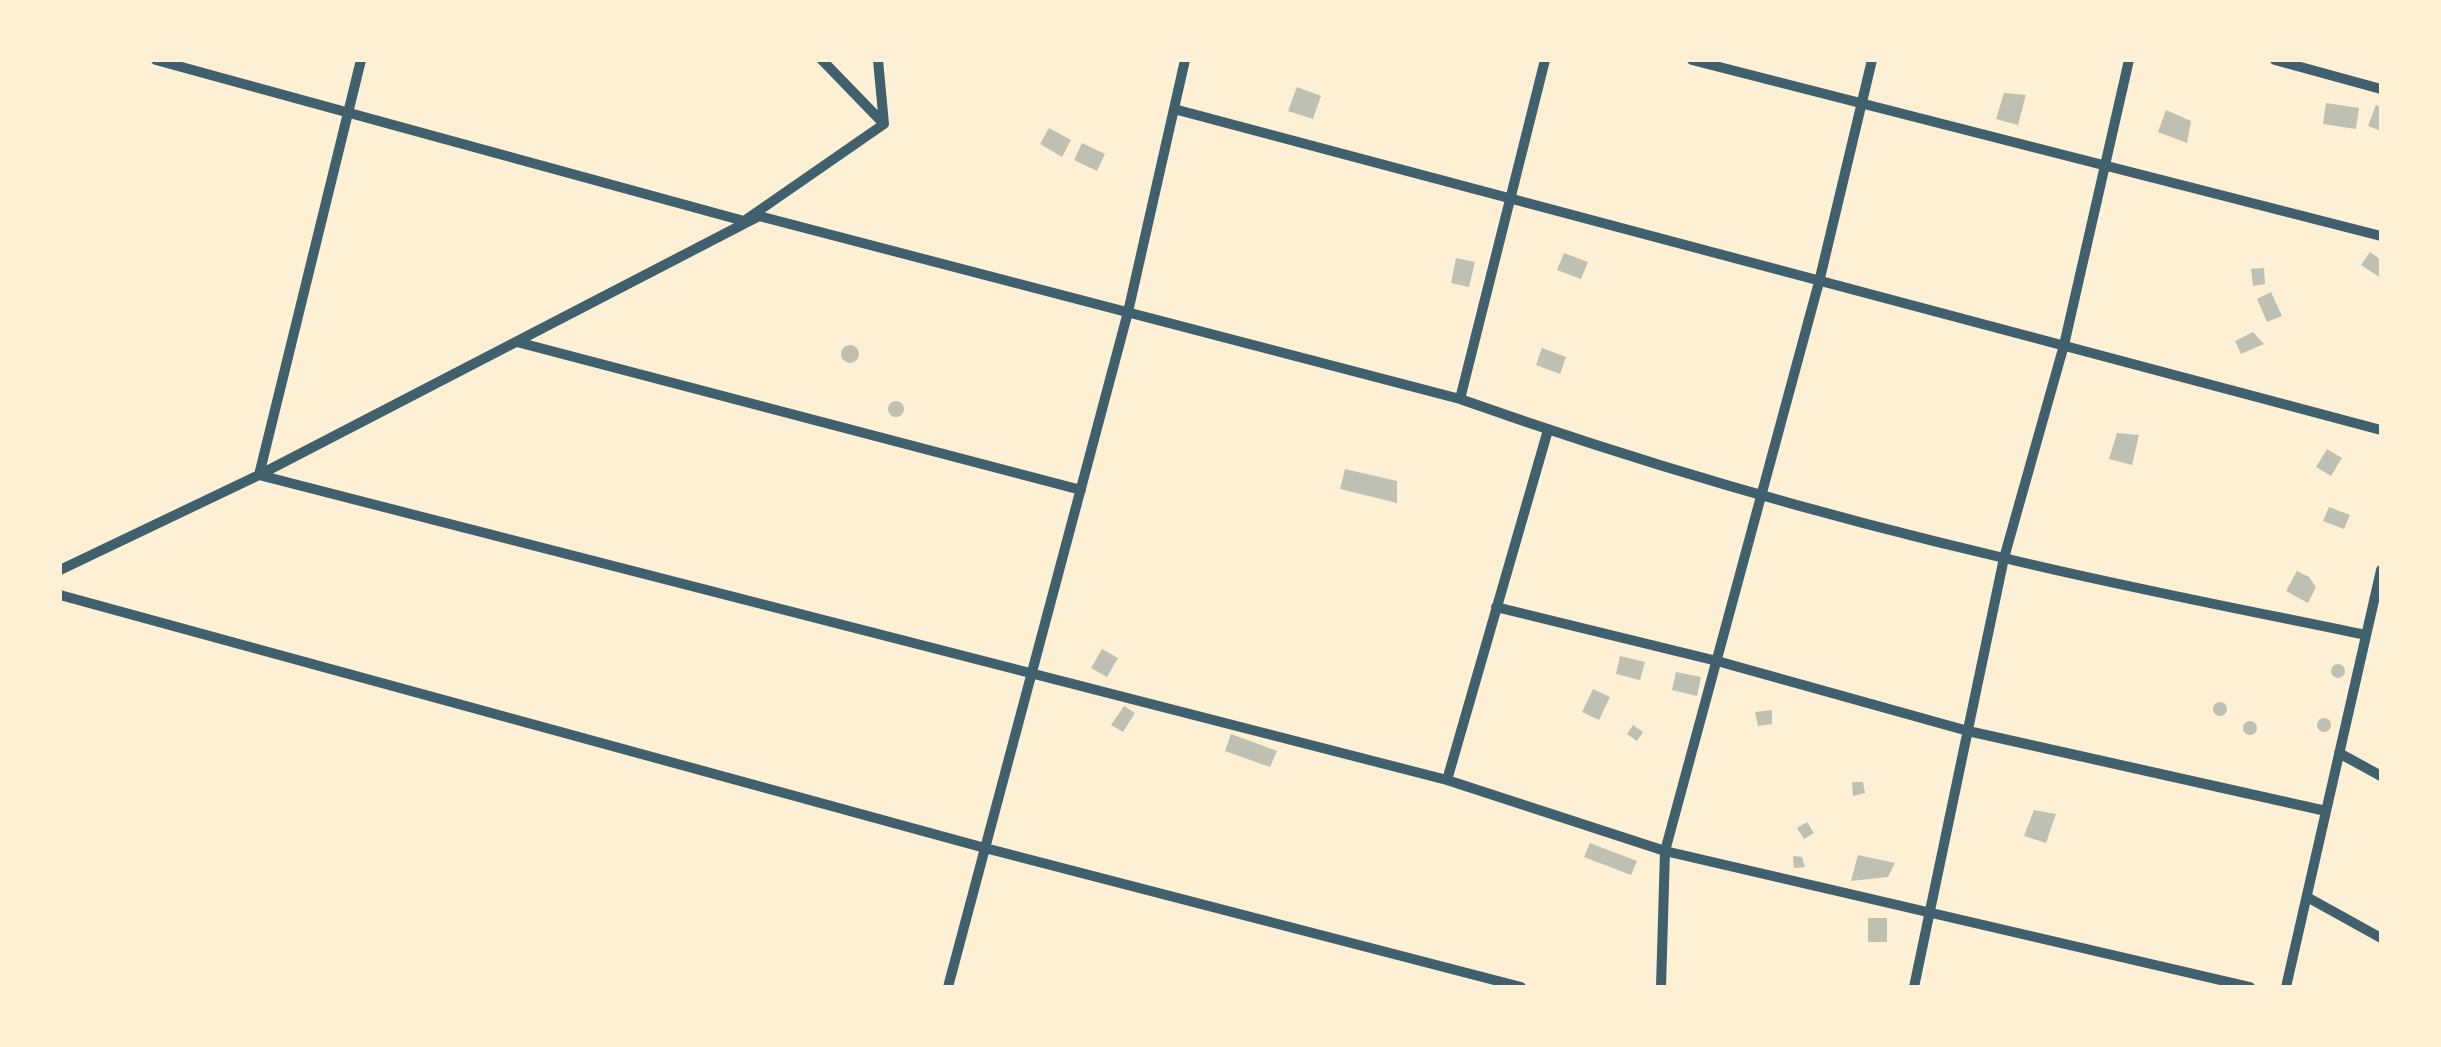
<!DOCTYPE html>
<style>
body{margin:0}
#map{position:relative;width:2441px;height:1047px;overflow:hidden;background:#fdf0d5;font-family:Jost,sans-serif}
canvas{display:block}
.frame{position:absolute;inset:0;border:62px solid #fdf0d5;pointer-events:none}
</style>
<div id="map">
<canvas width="2441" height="1047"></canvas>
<div class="frame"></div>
</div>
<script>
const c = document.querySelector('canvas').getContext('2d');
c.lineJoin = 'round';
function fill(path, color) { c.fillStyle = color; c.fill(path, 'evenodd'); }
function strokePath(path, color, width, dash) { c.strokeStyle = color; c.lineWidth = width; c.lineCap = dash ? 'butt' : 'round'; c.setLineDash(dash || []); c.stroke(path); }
fill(new Path2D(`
 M1297 87 1321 96 1313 119 1288 111Z
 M2004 93 2026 95 2018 125 1996 119Z
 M2326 103 2359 108 2356 129 2323 124Z
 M2376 105 2381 107V131L2368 126Z
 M2166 110 2191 121 2187 143 2158 132Z
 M1049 128 1071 140 1062 157 1040 144Z
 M1082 143 1105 154 1097 171 1074 160Z
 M2370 252 2381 260V278L2361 265Z
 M1564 253 1588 262 1581 279 1557 270Z
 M1456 258 1475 262 1469 287 1451 283Z
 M2264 268 2265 284 2253 286 2251 269Z
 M2271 292 2282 316 2267 322 2257 299Z
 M2253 332 2264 344 2241 354 2235 341Z
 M841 354a9 9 0 1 1 18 0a9 9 0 1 1-18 0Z
 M1542 348 1566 357 1560 374 1536 365Z
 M888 409a8 8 0 1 1 16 0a8 8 0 1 1-16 0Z
 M2117 433 2139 435 2132 465 2109 459Z
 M2327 449 2342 458 2331 476 2316 467Z
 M1345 469 1397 481V503L1340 489Z
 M2329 507 2350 515 2344 529 2323 521Z
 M2297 571 2309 577 2316 587 2308 603 2286 591Z
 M1102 649 1118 658 1107 677 1091 668Z
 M1620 656 1645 662 1640 680 1616 674Z
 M2331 671a7 7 0 1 1 14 0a7 7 0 1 1-14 0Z
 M1676 672 1701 677 1697 696 1672 690Z
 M1593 689 1610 697 1599 720 1582 712Z
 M2213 709a7 7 0 1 1 14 0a7 7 0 1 1-14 0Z
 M1124 706 1135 713 1123 732 1111 725Z
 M1772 710V724L1758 726 1755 712Z
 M2317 725a7 7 0 1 1 14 0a7 7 0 1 1-14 0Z
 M2243 728a7 7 0 1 1 14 0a7 7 0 1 1-14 0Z
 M1633 725 1643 732 1637 741 1627 734Z
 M1231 734 1277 751 1270 767 1225 751Z
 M1852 782H1863L1865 793 1853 796Z
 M2034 810 2056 814 2046 843 2024 836Z
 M1807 822 1814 833 1804 839 1797 828Z
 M1590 843 1637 861 1631 875 1584 857Z
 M1858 855 1895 863 1888 877 1851 881Z
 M1793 856 1802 857 1805 867 1794 868Z
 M1868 918H1887V942H1868Z`), '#bec0b2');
strokePath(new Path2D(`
 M156 60 744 221 884 124 878 60
 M361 60 259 475 1447 780 1665 851 2250 987
 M822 60 884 124
 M1692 60 2381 236
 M2275 60 2381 89
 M1174 109 2381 430
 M517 342 1081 490
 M1460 399 1545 60
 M60 570 259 475 759 216 1460 399C1638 462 1820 515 2004 558 2124 587 2245 610 2366 635
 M60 595 985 848 1521 987
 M1496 607 1717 661 1968 731 2326 811
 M2339 753 2381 776
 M1447 780 1548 430
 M2307 897 2381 938
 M948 987 1128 312 1185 60
 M1661 987 1665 851 1819 282 1872 60
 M1914 987 2004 558 2064 345 2129 60
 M2286 987 2381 570`), '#3f606c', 10);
</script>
